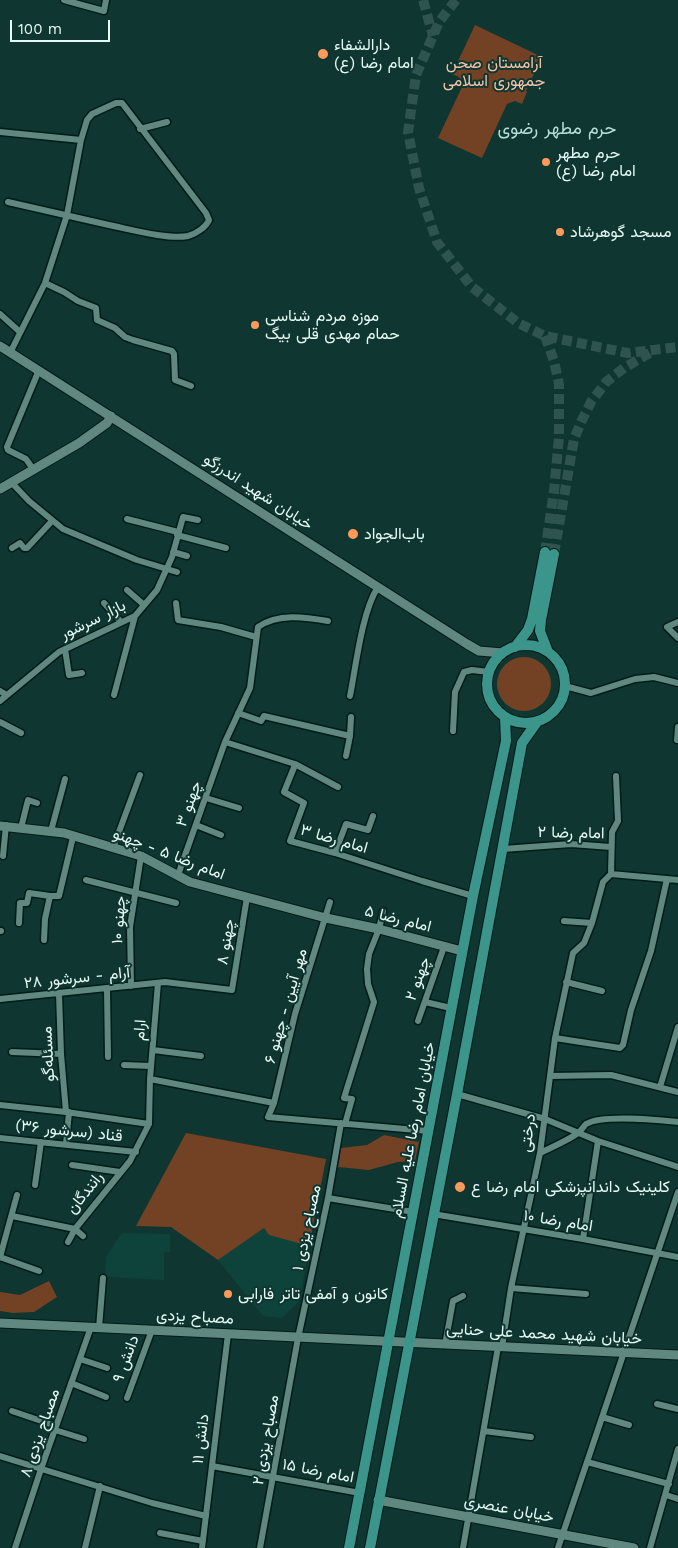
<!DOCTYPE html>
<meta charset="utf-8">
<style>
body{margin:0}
#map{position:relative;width:678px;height:1548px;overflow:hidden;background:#0f3630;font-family:"Work Sans",sans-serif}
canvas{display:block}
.scale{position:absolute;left:10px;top:20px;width:100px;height:22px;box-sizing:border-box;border:2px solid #e6faf6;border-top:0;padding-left:6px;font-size:15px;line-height:18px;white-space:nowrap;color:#e6faf6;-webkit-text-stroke:4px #0f3630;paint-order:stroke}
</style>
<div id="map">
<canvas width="678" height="1548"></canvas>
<div class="scale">100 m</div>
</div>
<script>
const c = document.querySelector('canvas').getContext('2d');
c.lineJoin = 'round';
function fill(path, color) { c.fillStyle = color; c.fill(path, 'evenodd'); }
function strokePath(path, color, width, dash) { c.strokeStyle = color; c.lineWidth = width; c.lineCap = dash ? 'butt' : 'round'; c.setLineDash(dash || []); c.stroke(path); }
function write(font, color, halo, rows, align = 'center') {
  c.font = font + ' "Work Sans",Vazirmatn,sans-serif'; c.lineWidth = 4; c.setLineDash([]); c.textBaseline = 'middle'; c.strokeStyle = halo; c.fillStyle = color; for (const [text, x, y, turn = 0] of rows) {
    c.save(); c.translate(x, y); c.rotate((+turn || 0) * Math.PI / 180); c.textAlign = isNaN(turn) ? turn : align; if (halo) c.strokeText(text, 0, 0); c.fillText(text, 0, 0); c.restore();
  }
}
fill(new Path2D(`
 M264 1228 269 1235 309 1246 300 1300 282 1318 263 1316 218 1260Z
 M122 1233 170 1234V1252H164V1280L105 1277 106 1257Z`), '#0e433c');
fill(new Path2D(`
 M475 25 542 57 526 91 527 92 522 104 515 101 507 104 482 158 438 138 462 87 459 77 452 74Z
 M497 684a27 27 0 1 1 54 0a27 27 0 1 1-54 0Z
 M186 1133 326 1159 309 1246 269 1235 264 1228 218 1260 171 1227 136 1226Z
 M384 1135 419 1142 415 1161 398 1162 369 1170 338 1167 341 1148 367 1145Z
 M49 1281 57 1297 34 1312 13 1313 0 1311V1292L20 1295Z`), '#734224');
strokePath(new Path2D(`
 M423 0 433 36
 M456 0 439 22 416 75 408 132 419 188 437 242 472 287 518 323 545 336 628 353 678 347
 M545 336 554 361 559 384V437L554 491 545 552
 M554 554 574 439 582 420 591 402 606 382 624 368 651 352`), '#2f534e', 10, [10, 5]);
const street = new Path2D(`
 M64 0 104 11 106 0
 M140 129 167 122
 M0 132 81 140
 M8 202C42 210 75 217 109 225 129 229 168 240 188 236 196 234 206 227 209 220L206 213 122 103H116L92 114 87 120 81 140 67 215 45 283 10 353
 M45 283 64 292 78 301 96 308 97 320 115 328 125 337 133 340 172 351 174 354 175 380 191 386
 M0 314 20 332
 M33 469 26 459 8 450 7 447 39 370
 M12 483 29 501 63 529 137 560 177 572
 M127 519 178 532
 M177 535 226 548
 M12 548 20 543 24 548H27L52 521
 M173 552 187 556
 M127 590 144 605
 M104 603 121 622
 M176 603 178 620 221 627 256 637
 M678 622 667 627 678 638
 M65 649 69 675 82 673
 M565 686 591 693 635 679 654 677 678 683
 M0 691 7 695
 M114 695 135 616
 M350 696C356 666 362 611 378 587
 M0 701 59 652 135 616 157 590 172 557 183 517 198 520
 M238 713 261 721 264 716 350 736
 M0 722 21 733
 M453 731 455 692 464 672 472 670 489 672
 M677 740 678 727
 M225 742 295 764 338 787
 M346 756 350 736 351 717
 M295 765 284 792 304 803 290 841 335 853 422 881 473 896
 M206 798 239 808
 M196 825 221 835
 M21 828 28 800 37 803
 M51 831 65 779
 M113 848 140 775
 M503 849 571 844 611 847
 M335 853 346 824 368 830 373 816
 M3 856 6 825
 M611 874 612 832 618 821 616 776
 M178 875 225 742 250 688 258 627C278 613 305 617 328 621
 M86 880 176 903
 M330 902 295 1014 274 1103 268 1117 428 1131
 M564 921 592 923
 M19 923 20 903H27L29 893 50 896
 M0 931H1
 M44 940 45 919 50 896H59L73 837
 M566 982 602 991
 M131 986 130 927 141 856
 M107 989 108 1057
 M59 994 61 1054 66 1112
 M0 999 165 982 232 990 247 897
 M425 1002 451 1008
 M418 1021 444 947
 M555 1038 620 1048 623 1045 631 1010 651 951 667 879
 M153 1050 201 1056
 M12 1052 61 1054
 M124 1065 151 1066
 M550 1076 611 1075 678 1092
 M150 1079 274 1103
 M660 1087 678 1027
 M457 1094 545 1119 598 1141 678 1167
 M0 1105 66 1112 149 1124
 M345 1124 352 1099 344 1098 374 1002 368 984 367 969 369 954 379 929 383 911
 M0 1138 136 1152
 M66 1144 69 1112
 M540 1153C552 1147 567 1141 578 1133 581 1131 583 1127 586 1124 602 1114 658 1120 678 1122
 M72 1165 120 1172
 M35 1185 41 1142
 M328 1198 413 1212
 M433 1214 583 1239 678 1257
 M12 1216 75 1229 83 1236
 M583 1239 598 1141
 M68 1242 75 1229 130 1161 149 1124 150 1079 158 983
 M0 1257 17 1195
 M0 1257 39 1271
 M511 1288 586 1294
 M99 1328 103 1278
 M445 1345 453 1301 463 1296
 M502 1347 511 1288 540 1153 555 1038 573 953 584 943 592 923 603 882 611 874 678 880
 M80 1359 107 1368
 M71 1383 106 1397
 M127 1398 152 1330
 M657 1404 678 1409
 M12 1411 56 1426
 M602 1417 629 1425
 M55 1430 84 1439
 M484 1431 531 1437
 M0 1456 152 1503 206 1516
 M587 1462 669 1484
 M212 1466 360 1493
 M666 1495 678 1499
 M160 1533 203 1541
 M15 1548 41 1469 91 1327
 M85 1548 100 1486
 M202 1548 228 1334
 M260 1548 298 1338 328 1198 341 1123
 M463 1548 498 1347
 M558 1548 678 1192
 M650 1548 678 1449`);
const secondary = new Path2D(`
 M0 346 467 644 479 651 503 653
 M0 489 79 443 107 423 111 416
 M0 826 64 833 141 856 190 882 326 918 379 929 462 951
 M0 1323 678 1355
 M378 1500 634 1548`);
const primary = new Path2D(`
 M487 684a39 39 0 1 1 78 0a39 39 0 1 1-78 0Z
 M515 647 528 630 532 619 545 552
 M548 652 540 631 541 620 554 554
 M349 1548 473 896 506 741 505 717
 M370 1548 457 1094 522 743 537 722`);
strokePath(street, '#011c18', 9);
strokePath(secondary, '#011c18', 11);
strokePath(primary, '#011c18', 12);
strokePath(street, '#618781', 6);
strokePath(secondary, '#618781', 9);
strokePath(primary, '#3b958a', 10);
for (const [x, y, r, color] of [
 [323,54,6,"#ff9a5b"],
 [546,162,5,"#ff9a5b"],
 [560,232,5,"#ff9a5b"],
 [255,325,5,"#ff9a5b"],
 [353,534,6,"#ff9a5b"],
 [460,1187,6,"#ff9a5b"],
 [228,1294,5,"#ff9a5b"]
]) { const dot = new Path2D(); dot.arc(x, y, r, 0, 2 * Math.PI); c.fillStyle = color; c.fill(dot); strokePath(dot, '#0f3630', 2); }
write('16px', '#e6faf6', '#0f3630', [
 ["دارالشفاء",334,45],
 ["امام رضا (ع)",334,63],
 ["حرم مطهر",556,153],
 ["امام رضا (ع)",556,171],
 ["مسجد گوهرشاد",570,232],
 ["موزه مردم شناسی",265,316],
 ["حمام مهدی قلی بیگ",265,334],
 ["باب‌الجواد",364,534],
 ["کلینیک داندانپزشکى امام رضا ع",471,1187],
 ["کانون و آمفی تاتر فارابی",238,1294]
], 'left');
write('16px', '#f3c5ab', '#0f3630', [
 ["آرامستان صحن",494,63],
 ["جمهوری اسلامی",494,81]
]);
write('16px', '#e6faf6', '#0f3630', [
 ["خیابان شهید اندرزگو",258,492,33],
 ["بازار سرشور",93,620,-26],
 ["چهنو ۳",189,804,-70],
 ["امام رضا ۲",571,833,1],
 ["امام رضا ۳",334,839,16],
 ["امام رضا ۵ - چهنو",169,854,21],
 ["امام رضا ۵",398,919,14],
 ["چهنو ۱۰",119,920,-86],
 ["چهنو ۸",226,942,-81],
 ["آرام - سرشور ۲۸",77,978,-6],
 ["چهنو ۲",418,979,-70],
 ["مهر آیین - چهنو ۶",286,1006,-74],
 ["ارام",140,1030,-86],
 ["مسئله‌گو",48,1054,-93],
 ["خیابان امام رضا علیه السلام",413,1130,-79],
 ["قناد (سرشور ۳۶)",69,1131,6],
 ["درختی",528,1133,-82],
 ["رانندگان",85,1193,-51],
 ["امام رضا ۱۰",558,1221,9],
 ["مصباح یزدی ۱",307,1228,-78],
 ["مصباح یزدی",195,1317,3],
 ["خیابان شهید محمد علی حنایی",544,1334,3],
 ["دانش ۹",126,1359,-70],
 ["مصباح یزدی ۸",40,1433,-71],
 ["دانش ۱۱",201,1439,-83],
 ["مصباح یزدی ۲",266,1440,-80],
 ["امام رضا ۱۵",318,1471,11],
 ["خیابان عنصری",509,1509,11]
]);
write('18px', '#b6dfd7', '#0f3630', [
 ["حرم مطهر رضوی",557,129]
]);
</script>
